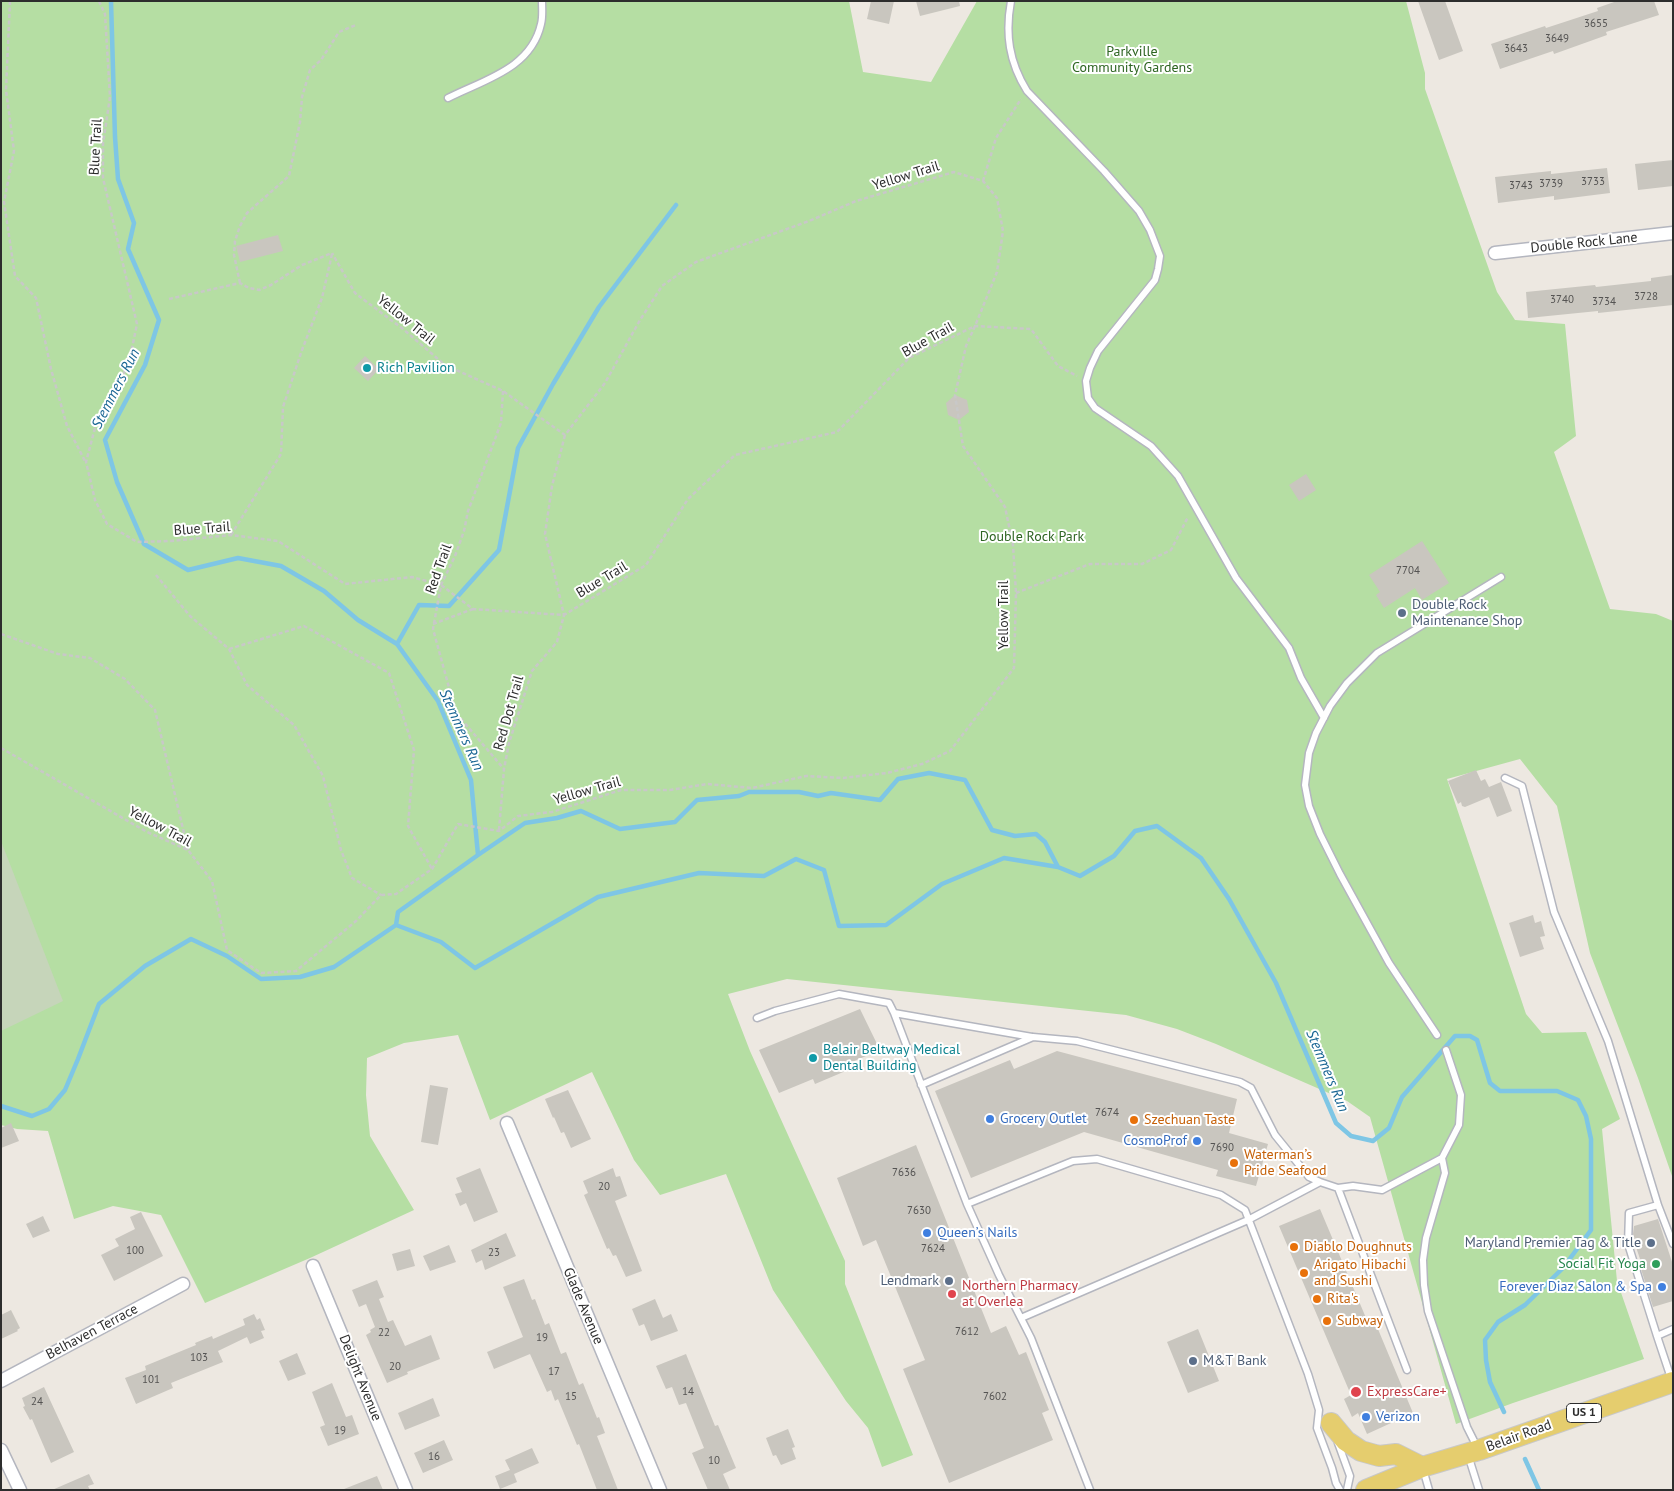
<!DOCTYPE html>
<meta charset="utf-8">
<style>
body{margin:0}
#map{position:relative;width:1674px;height:1491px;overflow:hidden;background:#ede8e1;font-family:"PT Sans",sans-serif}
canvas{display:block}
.frame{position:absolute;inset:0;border:2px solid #2d2d2d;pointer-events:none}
</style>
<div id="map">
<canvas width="1674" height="1491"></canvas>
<div class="frame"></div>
</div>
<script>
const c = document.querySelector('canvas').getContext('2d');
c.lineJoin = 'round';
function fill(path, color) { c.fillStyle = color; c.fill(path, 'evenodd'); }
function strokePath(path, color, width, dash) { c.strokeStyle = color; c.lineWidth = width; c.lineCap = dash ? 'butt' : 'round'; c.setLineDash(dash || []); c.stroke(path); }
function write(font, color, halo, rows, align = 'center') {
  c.font = font + ' "PT Sans",sans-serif'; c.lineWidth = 4; c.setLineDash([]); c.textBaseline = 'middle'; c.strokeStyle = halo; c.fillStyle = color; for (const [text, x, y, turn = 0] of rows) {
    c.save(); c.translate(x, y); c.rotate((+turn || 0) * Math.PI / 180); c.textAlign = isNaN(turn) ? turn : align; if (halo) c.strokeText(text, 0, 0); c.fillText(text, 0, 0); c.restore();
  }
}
fill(new Path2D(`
 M1 1H849L863 72 931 82 977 1H1406L1425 73V89L1497 292 1515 320 1565 324 1576 436 1554 452 1610 609 1656 614 1673 621V1176H1672L1638 1078 1590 953 1557 806 1520 759 1447 779 1526 1014 1542 1033 1586 1032 1620 1119 1602 1129 1617 1281 1644 1359 1513 1403 1456 1424 1370 1117 1347 1101 1216 1044 1177 1029 1126 1015 787 979 728 994 750 1051 845 1261V1284L913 1455 882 1467 868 1428 846 1401 773 1290 726 1174 660 1195 634 1160 592 1072 490 1120 458 1035 404 1043 367 1058 366 1095 370 1136 414 1210 310 1258 205 1303 161 1215 113 1206 74 1219 48 1131 17 1129 1 1125Z`), '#b5dea3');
fill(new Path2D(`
 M1 841 63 1001 1 1031Z`), '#c6d5ba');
strokePath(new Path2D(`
 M111 1 115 137 118 179 134 223 128 249 159 320 145 365 105 440 117 482 144 544 188 570 238 558 281 566 324 591 358 620 397 644 438 701 471 780 478 855 398 912 396 925
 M397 644 419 605 449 606 499 550 518 448 553 384 599 307 676 205
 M478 855 525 823 557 818 581 811 620 829 675 822 697 800 739 796 749 792H799L818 796 831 793 880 800 898 779 929 773 965 780 992 830 1015 836 1036 834 1045 842 1058 867
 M396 925 441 942 475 968 598 897 699 873 764 876 796 859 824 870 839 926 886 925 942 884 1004 858 1058 867 1080 876 1114 856 1135 831 1157 826 1201 858 1229 899 1276 983 1336 1123 1351 1136 1373 1141 1389 1128 1402 1097 1455 1036H1470L1477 1040 1490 1083 1500 1091H1557L1578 1100 1586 1116 1591 1139V1230L1563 1268 1525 1305 1498 1322 1485 1340 1486 1360 1490 1382 1504 1412
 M1 1106 32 1116 49 1109 65 1090 78 1059 99 1004 145 966 191 939 227 956 261 979 300 977 334 967 396 925
 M1525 1459 1539 1490`), '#7ec6e5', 4.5);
fill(new Path2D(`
 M871 1H894L889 24 867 19Z
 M916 1H959L960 6 920 16Z
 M1418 1H1445L1463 51 1439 60Z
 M1617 1H1654L1659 15 1606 32 1607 35 1554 54 1553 51 1500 69 1491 44 1545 26 1546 28 1598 11 1597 8Z
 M1673 160V186L1638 190 1635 164Z
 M1607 168 1610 193 1554 200V196L1498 203 1495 177 1551 171V174Z
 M278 235 283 251 240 262 236 246Z
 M1673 275V305L1598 313V311L1528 318 1526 292 1595 285 1596 287 1651 281V278Z
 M365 356 379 369 368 381 354 368Z
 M955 395 967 400 969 412 959 420 948 415 946 403Z
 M1306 474 1316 490 1299 501 1289 485Z
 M1422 541 1449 583 1422 600 1415 588 1384 608 1376 595 1380 592 1369 575Z
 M1476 770 1481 781 1485 779 1489 787 1501 782 1512 811 1497 817 1489 797 1465 807 1462 806 1461 802 1458 804 1448 781Z
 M1533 915 1535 923 1541 921 1545 936 1540 937 1544 949 1520 957 1509 923Z
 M860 1009 880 1050 845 1065 848 1070 815 1084 813 1079 779 1093 759 1050Z
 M1057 1051 1237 1099 1229 1133 1268 1144 1256 1186 1216 1176 1218 1170 1084 1132 971 1178 935 1091 1010 1060 1014 1069Z
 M430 1085 448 1088 438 1145 421 1142Z
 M568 1090 591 1139 571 1148 564 1132 561 1133 554 1117 553 1118 545 1099Z
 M11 1123 19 1141 1 1148V1128Z
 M916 1145 991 1333 1006 1326 1019 1355 1026 1352 1049 1410 1042 1413 1053 1440 949 1483 903 1369 925 1360 876 1240 863 1246 837 1178Z
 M480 1168 498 1212 474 1222 466 1203 460 1206 455 1194 462 1192 456 1178Z
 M613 1168 616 1177 620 1176 627 1196 615 1201 642 1271 626 1277 616 1255 613 1256 609 1248 607 1249 584 1195 588 1193 583 1181Z
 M1320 1209 1369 1325 1375 1322 1413 1413 1367 1434 1358 1413 1352 1417 1344 1399 1351 1395 1279 1226Z
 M141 1212 163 1256 114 1281 101 1255 119 1246 115 1239 135 1229 130 1217Z
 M43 1216 50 1231 33 1238 26 1224Z
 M1658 1219 1673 1265V1301L1653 1307 1641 1269 1643 1268 1635 1244H1636L1633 1234 1634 1226Z
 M506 1233 516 1256 485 1270 482 1260 476 1263 471 1250Z
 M449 1245 456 1262 430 1271 423 1256Z
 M410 1249 415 1266 397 1271 392 1254Z
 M524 1279 532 1300 535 1299 545 1325 549 1323 561 1354 566 1352 579 1385 583 1383 597 1418 599 1417 605 1433 597 1436 618 1490H597L579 1444 577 1445 558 1399 555 1401 551 1390 547 1392 530 1354 494 1369 487 1352 523 1337 503 1287Z
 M377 1280 384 1297 379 1299 388 1322 393 1320 405 1346 431 1335 440 1359 407 1372 408 1374 387 1383 366 1335 371 1332 370 1330 375 1327 366 1304 359 1307 352 1290Z
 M655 1299 663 1318 671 1314 678 1331 651 1341 644 1324 639 1326 632 1309Z
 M11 1310 20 1328 17 1330 18 1331 1 1339V1315Z
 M254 1314 257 1320 260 1318 265 1330 261 1331 264 1338 250 1344 247 1337 218 1351 223 1362 171 1383 173 1388 136 1404 125 1378 146 1370 145 1366 196 1345 195 1343 212 1336 213 1339 245 1325 243 1319Z
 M1198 1329 1219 1381 1188 1393 1167 1342Z
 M297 1353 306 1374 288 1381 279 1361Z
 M686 1354 715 1426 718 1425 736 1468 723 1474 730 1490H708L692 1453 704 1448 686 1403 679 1405 672 1387 666 1389 656 1366Z
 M332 1383 346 1417 352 1415 359 1434 328 1446 320 1427 325 1425 312 1392Z
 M44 1387 74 1452 51 1463 32 1419 30 1420 23 1407 25 1406 22 1398Z
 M433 1398 440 1416 405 1430 398 1413Z
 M788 1429 795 1447 792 1448 796 1459 781 1465 776 1455 773 1456 766 1438Z
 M444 1440 453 1460 423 1473 414 1453Z
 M532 1448 539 1463 514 1474 517 1482 500 1489 495 1476 510 1470 505 1460Z
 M89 1474 94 1484 88 1486 90 1490H52Z
 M377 1476 383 1490H344V1489Z`), '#c9c6bf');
const service = new Path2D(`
 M1011 1C1005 34 1009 62 1027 91L1104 171 1139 211 1150 230 1160 256 1158 269 1155 280 1098 351 1090 368 1086 381 1088 398 1095 408 1151 446 1178 476 1236 578 1289 648 1301 678 1324 718
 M448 98C483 80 531 69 541 24 543 17 542 9 542 1
 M1505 778 1522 786 1554 912 1608 1041 1658 1205 1673 1244
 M894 1013 967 1204
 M757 1018 775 1011 839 994 889 1003 894 1013 1032 1037
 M1437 1035 1389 963 1340 874 1320 834 1309 806 1305 785 1309 753 1316 733 1330 706 1347 683 1377 653 1501 577
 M1446 1050 1461 1095 1459 1125 1442 1158 1445 1173 1426 1238 1423 1260 1424 1285 1428 1311 1467 1427 1477 1447
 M921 1085 1033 1037 1077 1041 1240 1082 1251 1088 1275 1135 1309 1177 1320 1182
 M1338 1188 1407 1370
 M1658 1205 1629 1213 1628 1244 1657 1336 1672 1381
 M1021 1318 1248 1220 1320 1182 1338 1188 1353 1186 1382 1190 1442 1158
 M1657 1336 1673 1329
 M1338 1443 1350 1476 1347 1490
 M1468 1455 1479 1490
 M1423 1469 1429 1490
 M1090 1490 1031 1338 999 1275 967 1204 1073 1161 1097 1159 1221 1195 1245 1210 1308 1374 1319 1410 1317 1428 1332 1468 1336 1483 1340 1490`);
const minor = new Path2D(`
 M1495 253 1673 233
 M507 1123 660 1490
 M313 1266 406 1490
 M1 1381 183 1284
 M1 1450 20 1490`);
const primary = new Path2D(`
 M1331 1423 1346 1441 1361 1451 1379 1456 1396 1454 1422 1467
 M1366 1490 1422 1467 1479 1450 1673 1382`);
strokePath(service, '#b4b6bf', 9);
strokePath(minor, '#b4b6bf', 15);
strokePath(primary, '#c8c8c8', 22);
strokePath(new Path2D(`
 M10 1 6 90 14 151 4 202 15 276 36 298 51 369 67 426 85 461
 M99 1 105 14 110 97 103 144V178L137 324 132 348 123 376 95 428 86 462 95 500 107 524 137 542 171 541 231 535 278 541 345 584 412 577 441 585 473 609 564 615 646 565 688 499 735 455 837 432 909 358 975 326 1031 329 1058 366 1077 376
 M983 181 996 138 1021 99
 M240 283 234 255 235 241 240 226 247 213 289 176 300 122 302 97 310 70 321 60 339 32 356 25
 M169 299 240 283 249 288 259 290 271 285 302 265 332 253
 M503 391 501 423 468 511 464 531 455 556 441 585 433 629 456 713 504 769
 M231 535 281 454 283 407 302 350 322 298 332 254
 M156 575 190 616 229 649 247 685 294 725 323 776 341 850 352 878 381 895
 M1016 593 1090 564H1142L1171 550 1188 517
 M433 624 473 609
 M1 634 58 654 90 658 125 679 155 710 188 850
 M229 649 304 626 389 673 414 750 408 826 432 869
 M1 748 147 832 188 850 212 881 227 950 261 973 296 971 356 921 381 895 396 894 432 869 458 824 499 831 518 816 552 812 621 790H670L707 784 752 788 806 776 843 778 887 773 922 764 950 751 1014 668 1016 593 1013 545 1005 507 963 446 955 395 966 346 975 326 997 272 1003 231 997 198 983 181 954 172 856 201 809 221 696 262 662 286 640 320 605 383 565 435 503 391 445 365 403 329 355 293 332 253
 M499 830 504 769 509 743 532 671 557 642 564 615 545 534 552 486 565 435`), '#c8c8c8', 2.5, [4, 2.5]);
strokePath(service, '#fff', 6);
strokePath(minor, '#fff', 12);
strokePath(primary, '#e5cd6e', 20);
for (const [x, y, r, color] of [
 [367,368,5,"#0f9aa8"],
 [1402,613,5,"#5c6f8a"],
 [813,1058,5,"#0f9aa8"],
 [990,1119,5,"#3f7fe0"],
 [1134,1120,5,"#e8710a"],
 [1197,1141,5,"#3f7fe0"],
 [1234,1163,5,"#e8710a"],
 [927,1233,5,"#3f7fe0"],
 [1651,1243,5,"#5c6f8a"],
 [1294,1247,5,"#e8710a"],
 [1656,1264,5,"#2e9e5b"],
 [1304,1273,5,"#e8710a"],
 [949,1281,5,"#5c6f8a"],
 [1662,1287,5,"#3f7fe0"],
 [952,1294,5,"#e0444e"],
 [1317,1299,5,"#e8710a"],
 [1327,1321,5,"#e8710a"],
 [1193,1361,5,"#5c6f8a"],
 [1356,1392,6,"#e0444e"],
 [1366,1417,5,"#3f7fe0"]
]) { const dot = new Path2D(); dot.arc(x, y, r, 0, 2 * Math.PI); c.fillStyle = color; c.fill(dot); strokePath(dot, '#fff', 2); }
write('11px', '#545352', null, [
 ["3655",1596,24],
 ["3649",1557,39],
 ["3643",1516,49],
 ["3733",1593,182],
 ["3739",1551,184],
 ["3743",1521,186],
 ["3728",1646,297],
 ["3740",1562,300],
 ["3734",1604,302],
 ["7704",1408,571],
 ["7674",1107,1113],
 ["7690",1222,1148],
 ["7636",904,1173],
 ["20",604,1187],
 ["7630",919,1211],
 ["7624",933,1249],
 ["100",135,1251],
 ["23",494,1253],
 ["7612",967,1332],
 ["22",384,1333],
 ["19",542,1338],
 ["103",199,1358],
 ["20",395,1367],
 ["17",554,1372],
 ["101",151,1380],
 ["14",688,1392],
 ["15",571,1397],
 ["7602",995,1397],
 ["24",37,1402],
 ["19",340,1431],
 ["16",434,1457],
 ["10",714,1461]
]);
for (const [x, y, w] of [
 [1584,1413,35]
]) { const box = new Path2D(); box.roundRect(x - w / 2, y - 9.5, w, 19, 4); c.fillStyle = '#fff'; c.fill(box); strokePath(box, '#2d2d2d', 1); }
write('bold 12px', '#2d2d2d', null, [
 ["US 1",1584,1413]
]);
write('14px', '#2e6522', '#fff', [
 ["Parkville",1132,52],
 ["Community Gardens",1132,68],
 ["Double Rock Park",1032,537]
]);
write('14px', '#2d2d2d', '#fff', [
 ["Blue Trail",96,147,-87],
 ["Yellow Trail",906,176,-17],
 ["Double Rock Lane",1584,243,-6],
 ["Yellow Trail",406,320,39],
 ["Blue Trail",928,340,-29],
 ["Blue Trail",202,529,-4],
 ["Red Trail",439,569,-70],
 ["Blue Trail",602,580,-31],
 ["Yellow Trail",1004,615,-90],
 ["Red Dot Trail",509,713,-74],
 ["Yellow Trail",587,791,-16],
 ["Yellow Trail",160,827,28],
 ["Glade Avenue",583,1306,67],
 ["Belhaven Terrace",92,1332,-28],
 ["Delight Avenue",360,1378,68],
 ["Belair Road",1519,1436,-20]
]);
write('14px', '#0d838f', '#fff', [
 ["Rich Pavilion",377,368],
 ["Belair Beltway Medical",823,1050],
 ["Dental Building",823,1066]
], 'left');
write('14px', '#4e5e75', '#fff', [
 ["Double Rock",1412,605],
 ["Maintenance Shop",1412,621],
 ["Maryland Premier Tag & Title",1641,1243,"right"],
 ["Lendmark",939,1281,"right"],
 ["M&T Bank",1203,1361]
], 'left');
write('14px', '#366cbe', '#fff', [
 ["Grocery Outlet",1000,1119],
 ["CosmoProf",1187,1141,"right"],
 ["Queen’s Nails",937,1233],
 ["Forever Diaz Salon & Spa",1652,1287,"right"],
 ["Verizon",1376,1417]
], 'left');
write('14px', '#c56008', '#fff', [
 ["Szechuan Taste",1144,1120],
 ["Waterman’s",1244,1155],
 ["Pride Seafood",1244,1171],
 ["Diablo Doughnuts",1304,1247],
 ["Arigato Hibachi",1314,1265],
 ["and Sushi",1314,1281],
 ["Rita's",1327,1299],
 ["Subway",1337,1321]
], 'left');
write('14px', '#27864d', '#fff', [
 ["Social Fit Yoga",1646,1264]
], 'right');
write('14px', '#be3a42', '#fff', [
 ["Northern Pharmacy",962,1286],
 ["at Overlea",962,1302],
 ["ExpressCare+",1367,1392]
], 'left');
write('italic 15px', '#1a6694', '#fff', [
 ["Stemmers Run",116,389,-63],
 ["Stemmers Run",461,730,66],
 ["Stemmers Run",1327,1071,67]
]);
</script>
